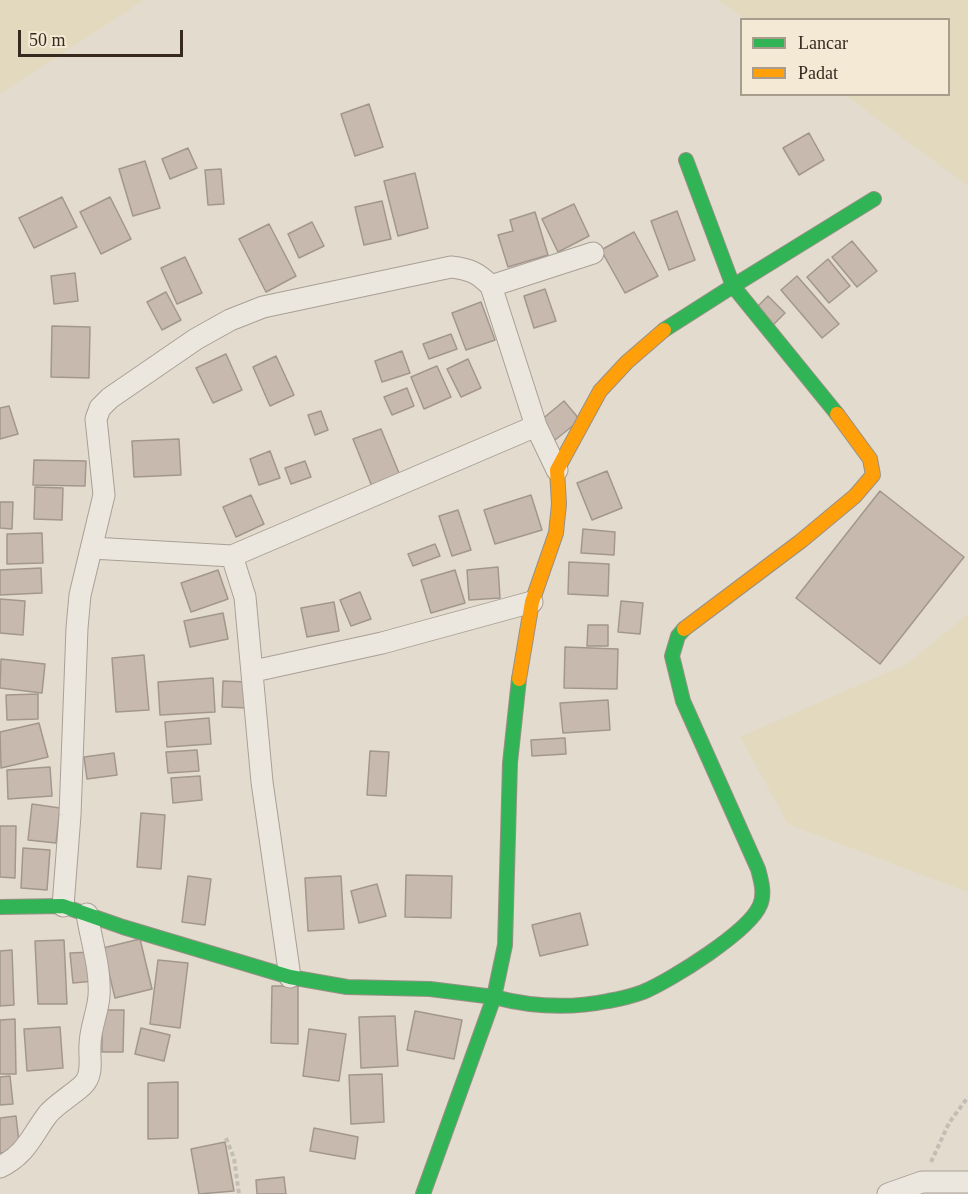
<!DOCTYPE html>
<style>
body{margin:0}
#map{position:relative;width:968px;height:1194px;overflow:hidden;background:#e3dbcd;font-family:"Times New Roman",serif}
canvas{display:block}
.legend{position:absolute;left:740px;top:18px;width:210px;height:78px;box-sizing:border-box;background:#f4e9d4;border:2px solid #a89c8c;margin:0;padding:8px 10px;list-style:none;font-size:18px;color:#37291f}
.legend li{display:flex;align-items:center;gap:12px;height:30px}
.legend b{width:30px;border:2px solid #a89c8c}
.scale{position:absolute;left:18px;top:30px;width:165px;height:27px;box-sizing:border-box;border:3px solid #37291f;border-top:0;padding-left:8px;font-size:18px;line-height:21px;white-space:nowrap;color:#37291f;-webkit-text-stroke:4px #f4e9d4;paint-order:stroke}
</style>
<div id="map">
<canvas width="968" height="1194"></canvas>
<ul class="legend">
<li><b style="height:8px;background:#30b455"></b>Lancar</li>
<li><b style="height:8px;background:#ff9f0a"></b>Padat</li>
</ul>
<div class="scale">50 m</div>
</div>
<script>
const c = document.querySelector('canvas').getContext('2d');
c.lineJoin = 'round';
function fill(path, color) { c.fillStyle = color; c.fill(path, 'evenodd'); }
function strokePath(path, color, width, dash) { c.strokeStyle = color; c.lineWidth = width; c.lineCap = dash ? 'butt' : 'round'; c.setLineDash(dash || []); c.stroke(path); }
fill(new Path2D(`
 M0 0H144L0 94Z
 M718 0H968V186L845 95 948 94V20L745 19Z
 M968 614V892L788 824 740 737 907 664Z`), '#e2d9be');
const building = new Path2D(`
 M369 104 383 147 355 156 341 114Z
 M809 133 824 160 799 175 783 148Z
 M188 148 197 168 170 179 162 159Z
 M145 161 160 208 133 216 119 169Z
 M221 169 224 204 208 205 205 170Z
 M415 173 428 228 398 236 384 181Z
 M62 197 77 227 34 248 19 218Z
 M110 197 131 239 101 254 80 212Z
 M382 201 391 239 364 245 355 207Z
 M574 204 589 236 558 252 542 219Z
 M677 211 695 260 669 270 651 221Z
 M535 212 548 255 508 267 498 235 513 231 510 220Z
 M312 222 324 246 299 258 288 234Z
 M269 224 296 276 266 292 239 239Z
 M634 232 658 276 625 293 601 250Z
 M852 241 877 271 857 287 832 257Z
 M185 257 202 293 177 304 161 268Z
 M828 259 850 286 829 303 807 277Z
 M75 273 78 301 54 304 51 276Z
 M797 276 839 324 822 338 781 290Z
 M545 289 556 321 534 328 524 296Z
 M166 292 181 320 162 330 147 302Z
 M768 296 785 313 772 326 755 309Z
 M481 302 495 340 466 350 452 313Z
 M52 326 90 327 89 378 51 377Z
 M451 334 457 349 429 359 423 344Z
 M402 351 410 373 382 382 375 361Z
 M226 354 242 390 213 403 196 368Z
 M276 356 294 395 270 406 253 367Z
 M468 359 481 388 461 397 447 369Z
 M437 366 451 397 424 409 411 377Z
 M407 388 414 406 392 415 384 397Z
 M564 401 580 420 555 440 540 421Z
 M9 406 18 434 0 439V408Z
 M321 411 328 430 315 435 308 415Z
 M381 429 401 478 373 489 353 439Z
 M179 439 181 475 134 477 132 441Z
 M270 451 280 478 259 485 250 459Z
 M34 460 86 461 85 486 33 485Z
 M305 461 311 477 291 484 285 468Z
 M607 471 622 508 592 520 577 483Z
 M35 487 63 488 62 520 34 519Z
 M880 491 964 557 880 664 796 598Z
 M251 495 264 524 236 537 223 507Z
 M531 495 542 530 495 544 484 510Z
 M0 502H13L12 529 0 528Z
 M458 510 471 550 452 556 439 516Z
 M583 529 615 532 614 555 581 553Z
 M42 533 43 563 7 564V534Z
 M435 544 440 556 413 566 408 554Z
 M569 562 609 564 608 596 568 594Z
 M498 567 500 598 469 600 467 570Z
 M41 568 42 593 0 595V570Z
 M218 570 228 599 191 612 181 583Z
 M455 570 465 603 431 613 421 580Z
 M360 592 371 619 351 626 340 600Z
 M0 599 25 601 23 635 0 633Z
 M621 601 643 603 640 634 618 632Z
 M334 602 339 631 307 637 301 608Z
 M223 613 228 639 190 647 184 621Z
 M588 625H608V646H587Z
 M565 647 618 649 617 689 564 688Z
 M144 655 149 710 116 712 112 658Z
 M1 659 45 664 42 693 0 688Z
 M213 678 215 712 160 715 158 682Z
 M223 681 249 682V708L222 707Z
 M38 694V719L7 720 6 695Z
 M608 700 610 730 563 733 560 703Z
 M209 718 211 744 167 747 165 722Z
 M39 723 48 757 1 768 0 732Z
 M565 738 566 754 532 756 531 740Z
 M197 750 199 771 168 773 166 752Z
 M370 751 389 752 386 796 367 795Z
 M114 753 117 775 87 779 84 757Z
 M50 767 52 796 8 799 7 770Z
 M200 776 202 800 173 803 171 778Z
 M32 804 60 808 56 843 28 840Z
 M141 813 165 815 161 869 137 867Z
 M0 826H16L15 878 0 877Z
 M23 848 50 850 47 890 21 888Z
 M406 875 452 876 451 918 405 917Z
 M188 876 211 879 205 925 182 922Z
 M341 876 344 929 308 931 305 878Z
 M377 884 386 916 359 923 351 891Z
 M580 913 588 945 540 956 532 925Z
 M140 939 152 989 115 998 103 948Z
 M64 940 67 1004H38L35 941Z
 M12 950 14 1005 0 1006V951Z
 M92 952 94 981 73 983 70 953Z
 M158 960 188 963 180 1028 150 1024Z
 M272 986H298V1044L271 1043Z
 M102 1010H124L123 1052H102Z
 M415 1011 462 1020 454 1059 407 1050Z
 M395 1016 398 1066 361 1068 359 1017Z
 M15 1019 16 1074H0V1020Z
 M60 1027 63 1068 27 1071 24 1029Z
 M141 1028 170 1035 164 1061 135 1054Z
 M309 1029 346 1034 339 1081 303 1076Z
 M382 1074 384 1122 351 1124 349 1075Z
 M10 1076 13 1104 0 1105V1077Z
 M178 1082V1138L148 1139V1083Z
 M16 1116 20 1151 0 1153V1118Z
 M314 1128 358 1137 355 1159 310 1151Z
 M225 1142 234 1191 199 1194 191 1149Z
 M284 1177 286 1194H257L256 1180Z`);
fill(building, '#c7b9ae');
strokePath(building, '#a3978c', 1.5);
const street = new Path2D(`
 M491 286 593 253
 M92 548 232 556 245 597 262 782 290 977
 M232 556 536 426
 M254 671 382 643 532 602
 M63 906 70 815 77 628 80 595 104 495 96 419 100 408 110 398 196 339 230 320 263 307 451 267C470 269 478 273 491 286L536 426 557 470
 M0 1167C26 1155 32 1135 48 1114 57 1103 82 1089 86 1081 93 1071 89 1057 90 1045 90 1028 98 1012 99 996 101 969 91 940 87 914
 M888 1194 922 1182H968`);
const fast = new Path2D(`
 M664 330 733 286 686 160
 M837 414 733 286 874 199
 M0 907 63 906 123 927 290 977 347 987 430 989 494 997 505 945 510 763 519 679
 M423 1194 494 997C532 1007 569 1009 608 1001 620 999 632 996 643 992 670 981 750 931 760 905 765 894 761 880 758 869L683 701 672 656 678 636 684 629`);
const slow = new Path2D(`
 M684 629 801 541 855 496 873 475 870 459 837 414
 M519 679 532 602 556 533 559 504 557 470 600 391 627 362 664 330`);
strokePath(street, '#a8a096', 23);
strokePath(fast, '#989086', 16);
strokePath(slow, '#989086', 16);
strokePath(new Path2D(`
 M226 1138 234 1158 239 1194
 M931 1162 949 1123 968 1097`), '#c4bdb5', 4, [4.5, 3]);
strokePath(street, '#ece7de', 21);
strokePath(fast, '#30b455', 14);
strokePath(slow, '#ff9f0a', 14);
</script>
